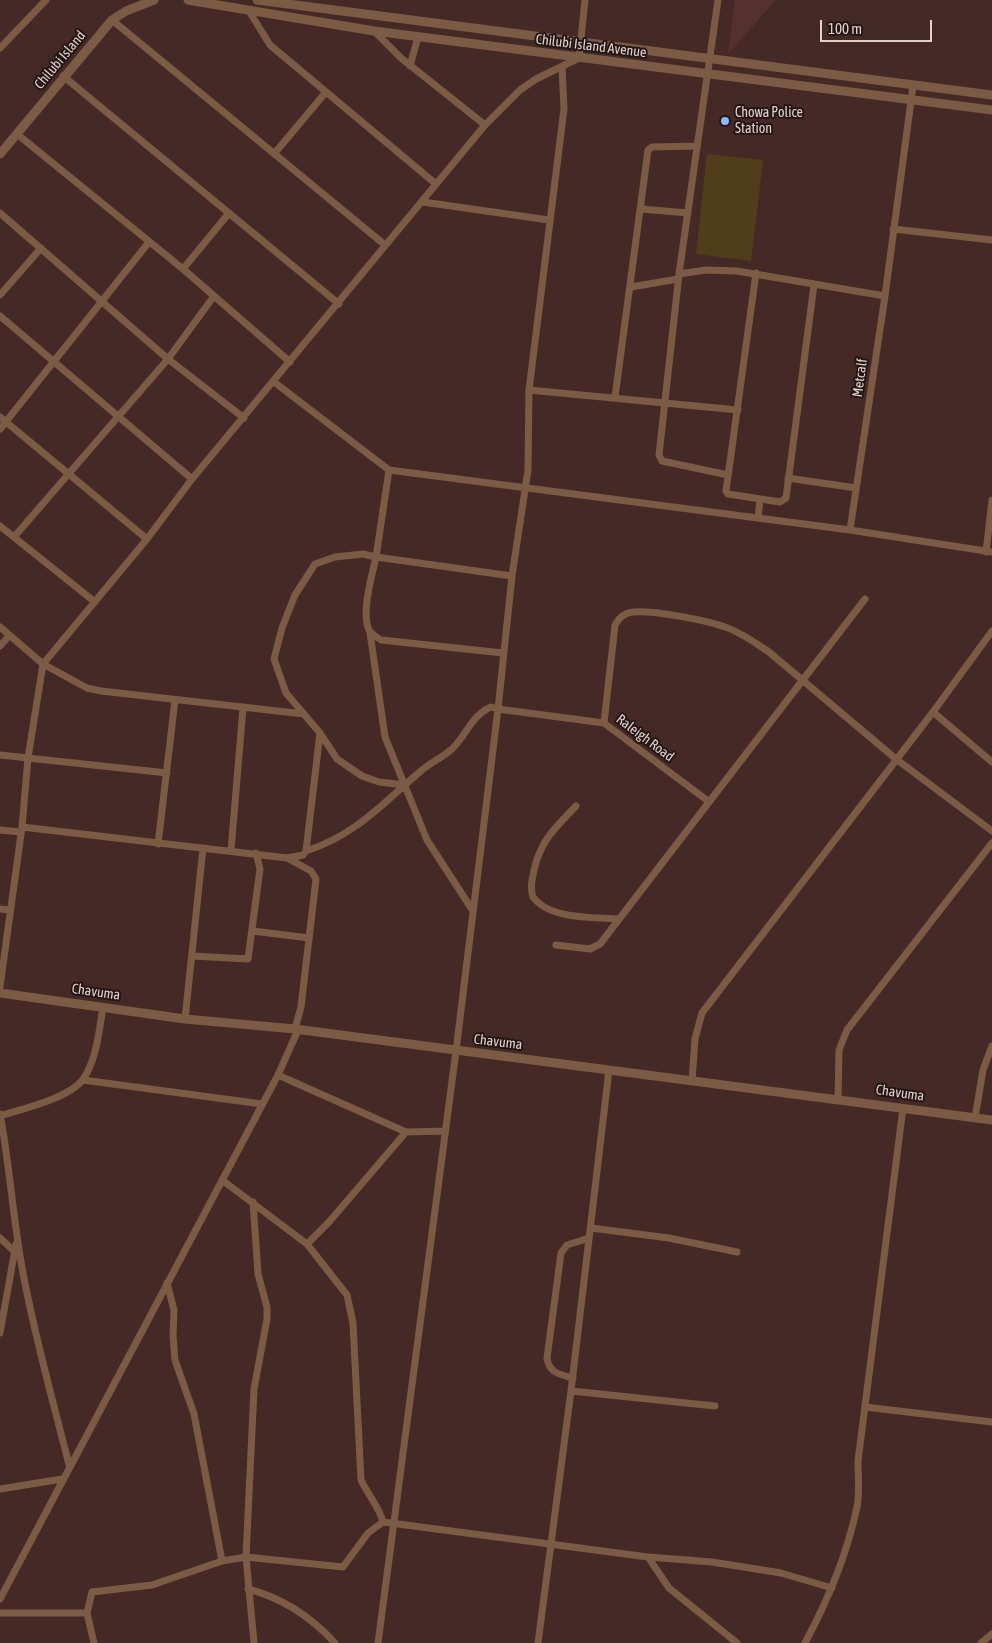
<!DOCTYPE html>
<style>
body{margin:0}
#map{position:relative;width:992px;height:1643px;overflow:hidden;background:#452926;font-family:"Asap Condensed",sans-serif}
canvas{display:block}
.scale{position:absolute;left:820px;top:20px;width:112px;height:22px;box-sizing:border-box;border:2px solid #e3d1ce;border-top:0;padding-left:6px;font-size:15px;line-height:18px;white-space:nowrap;color:#e3d1ce;-webkit-text-stroke:4px #231614;paint-order:stroke}
</style>
<div id="map">
<canvas width="992" height="1643"></canvas>
<div class="scale">100 m</div>
</div>
<script>
const c = document.querySelector('canvas').getContext('2d');
c.lineJoin = 'round';
function fill(path, color) { c.fillStyle = color; c.fill(path, 'evenodd'); }
function strokePath(path, color, width, dash) { c.strokeStyle = color; c.lineWidth = width; c.lineCap = dash ? 'butt' : 'round'; c.setLineDash(dash || []); c.stroke(path); }
function write(font, color, halo, rows, align = 'center') {
  c.font = font + ' "Asap Condensed",sans-serif'; c.lineWidth = 4; c.setLineDash([]); c.textBaseline = 'middle'; c.strokeStyle = halo; c.fillStyle = color; for (const [text, x, y, turn = 0] of rows) {
    c.save(); c.translate(x, y); c.rotate((+turn || 0) * Math.PI / 180); c.textAlign = isNaN(turn) ? turn : align; if (halo) c.strokeText(text, 0, 0); c.fillText(text, 0, 0); c.restore();
  }
}
fill(new Path2D(`
 M735 0H776L728 54Z`), '#54312d');
fill(new Path2D(`
 M707 154 763 160 751 261 696 254Z`), '#503e1b');
strokePath(new Path2D(`
 M718 0 679 274 659 455 662 461 728 475
 M249 11 270 45 436 184
 M112 20 385 245
 M374 31 401 58 485 125
 M0 48 46 0
 M410 66 418 37
 M562 67 564 109 529 390 528 470 512 576 498 709 604 723 708 801
 M63 76 339 304
 M17 134 183 269 290 362
 M274 154 326 92
 M423 202 549 220
 M641 209 688 213
 M0 213 168 359 244 418
 M893 229 992 240
 M183 269 229 213
 M756 273 726 491 728 494 780 502 786 498 814 285
 M679 274 706 270 737 271 885 296
 M631 287 678 279
 M0 295 41 248
 M0 316 192 479
 M274 382 389 470 850 530 992 552
 M529 390 738 410
 M615 397 648 150 652 147 697 146
 M0 417 147 539
 M0 429 149 242
 M389 470 376 557 512 576
 M788 478 856 488
 M758 518 760 499
 M0 526 95 602
 M850 530 885 296 913 86
 M14 537 168 359 214 296
 M986 552 992 500
 M0 627 43 664 28 758 22 827 0 987
 M370 633 385 737 427 840 473 911
 M0 646 9 636
 M933 712 992 762
 M304 714 101 691 87 688 43 664 147 539 192 479 485 125 520 90 536 79 579 58 585 0
 M604 723 615 625C619 617 624 613 633 612 652 610 706 620 725 627 741 632 755 643 769 652L896 759 992 831
 M0 755 167 773
 M405 785 379 782 362 776 337 759 320 733 286 693 274 659 282 628 295 595 315 564 335 557 363 554 376 557C372 575 361 613 369 630 371 634 377 637 381 640L503 653
 M576 806C555 828 541 840 534 870 532 880 530 888 533 897 550 920 594 917 619 919
 M22 827 287 858 303 855 306 851 320 733
 M0 830 21 832
 M158 844 175 700
 M231 850 243 708
 M306 851C356 835 383 803 422 770 431 762 444 757 453 748 467 734 472 715 491 707L498 709 456 1051 378 1643
 M287 858 311 871 316 879 301 1007 295 1029
 M0 909 10 910
 M253 931 309 938
 M556 945 590 949 600 944 865 599
 M193 956 248 959 260 869 256 853
 M185 1019 203 848
 M278 1075 406 1132 445 1131
 M83 1080 262 1104
 M692 1081 695 1039 702 1013 933 712 992 631
 M838 1099 839 1050 847 1030 992 843
 M0 1114C10 1167 13 1220 23 1273 35 1338 53 1401 69 1465
 M0 1116C22 1109 71 1098 84 1078 97 1057 99 1031 103 1007
 M975 1118 983 1070 992 1046
 M222 1180 307 1244 347 1295 353 1323 361 1480C368 1495 379 1506 383 1522
 M253 1202 258 1274 267 1307V1319L254 1389 246 1557 254 1643
 M591 1228 669 1238 737 1252
 M0 1238 14 1251
 M307 1244 329 1222 406 1132
 M167 1283 174 1310 173 1336 175 1360 194 1414 222 1561
 M0 1333 16 1244
 M573 1378C559 1374 549 1373 547 1358L561 1253 567 1245 589 1238
 M571 1391 715 1406
 M865 1407 992 1422
 M0 1489 62 1479
 M648 1557 669 1588 737 1643
 M248 1589C283 1598 311 1617 335 1643
 M0 1599 278 1075 298 1030
 M0 1613H87
 M94 1643 87 1613 92 1592 152 1585 222 1561 246 1557 343 1567 368 1533 383 1522 648 1557 712 1562 781 1573 832 1588
 M538 1643 571 1391 609 1070
 M805 1643C828 1600 847 1555 857 1507 860 1492 858 1476 858 1461L903 1108
 M981 1643 992 1634`), '#7c5b45', 7);
strokePath(new Path2D(`
 M188 0 374 31 992 110
 M257 0 992 95
 M0 154 112 20 126 11 154 0
 M0 993 185 1019 295 1029 992 1120`), '#7c5b45', 9);
for (const [x, y, r, color] of [
 [725,121,5,"#87bbfc"]
]) { const dot = new Path2D(); dot.arc(x, y, r, 0, 2 * Math.PI); c.fillStyle = color; c.fill(dot); strokePath(dot, '#231614', 2); }
write('14px', '#e3d1ce', '#231614', [
 ["Chilubi Island Avenue",591,46,7],
 ["Chilubi Island",60,60,-50],
 ["Metcalf",860,378,-82],
 ["Raleigh Road",645,738,37],
 ["Chavuma",96,992,8],
 ["Chavuma",498,1042,7],
 ["Chavuma",900,1093,8]
]);
write('14px', '#e3d1ce', '#231614', [
 ["Chowa Police",735,113],
 ["Station",735,129]
], 'left');
</script>
